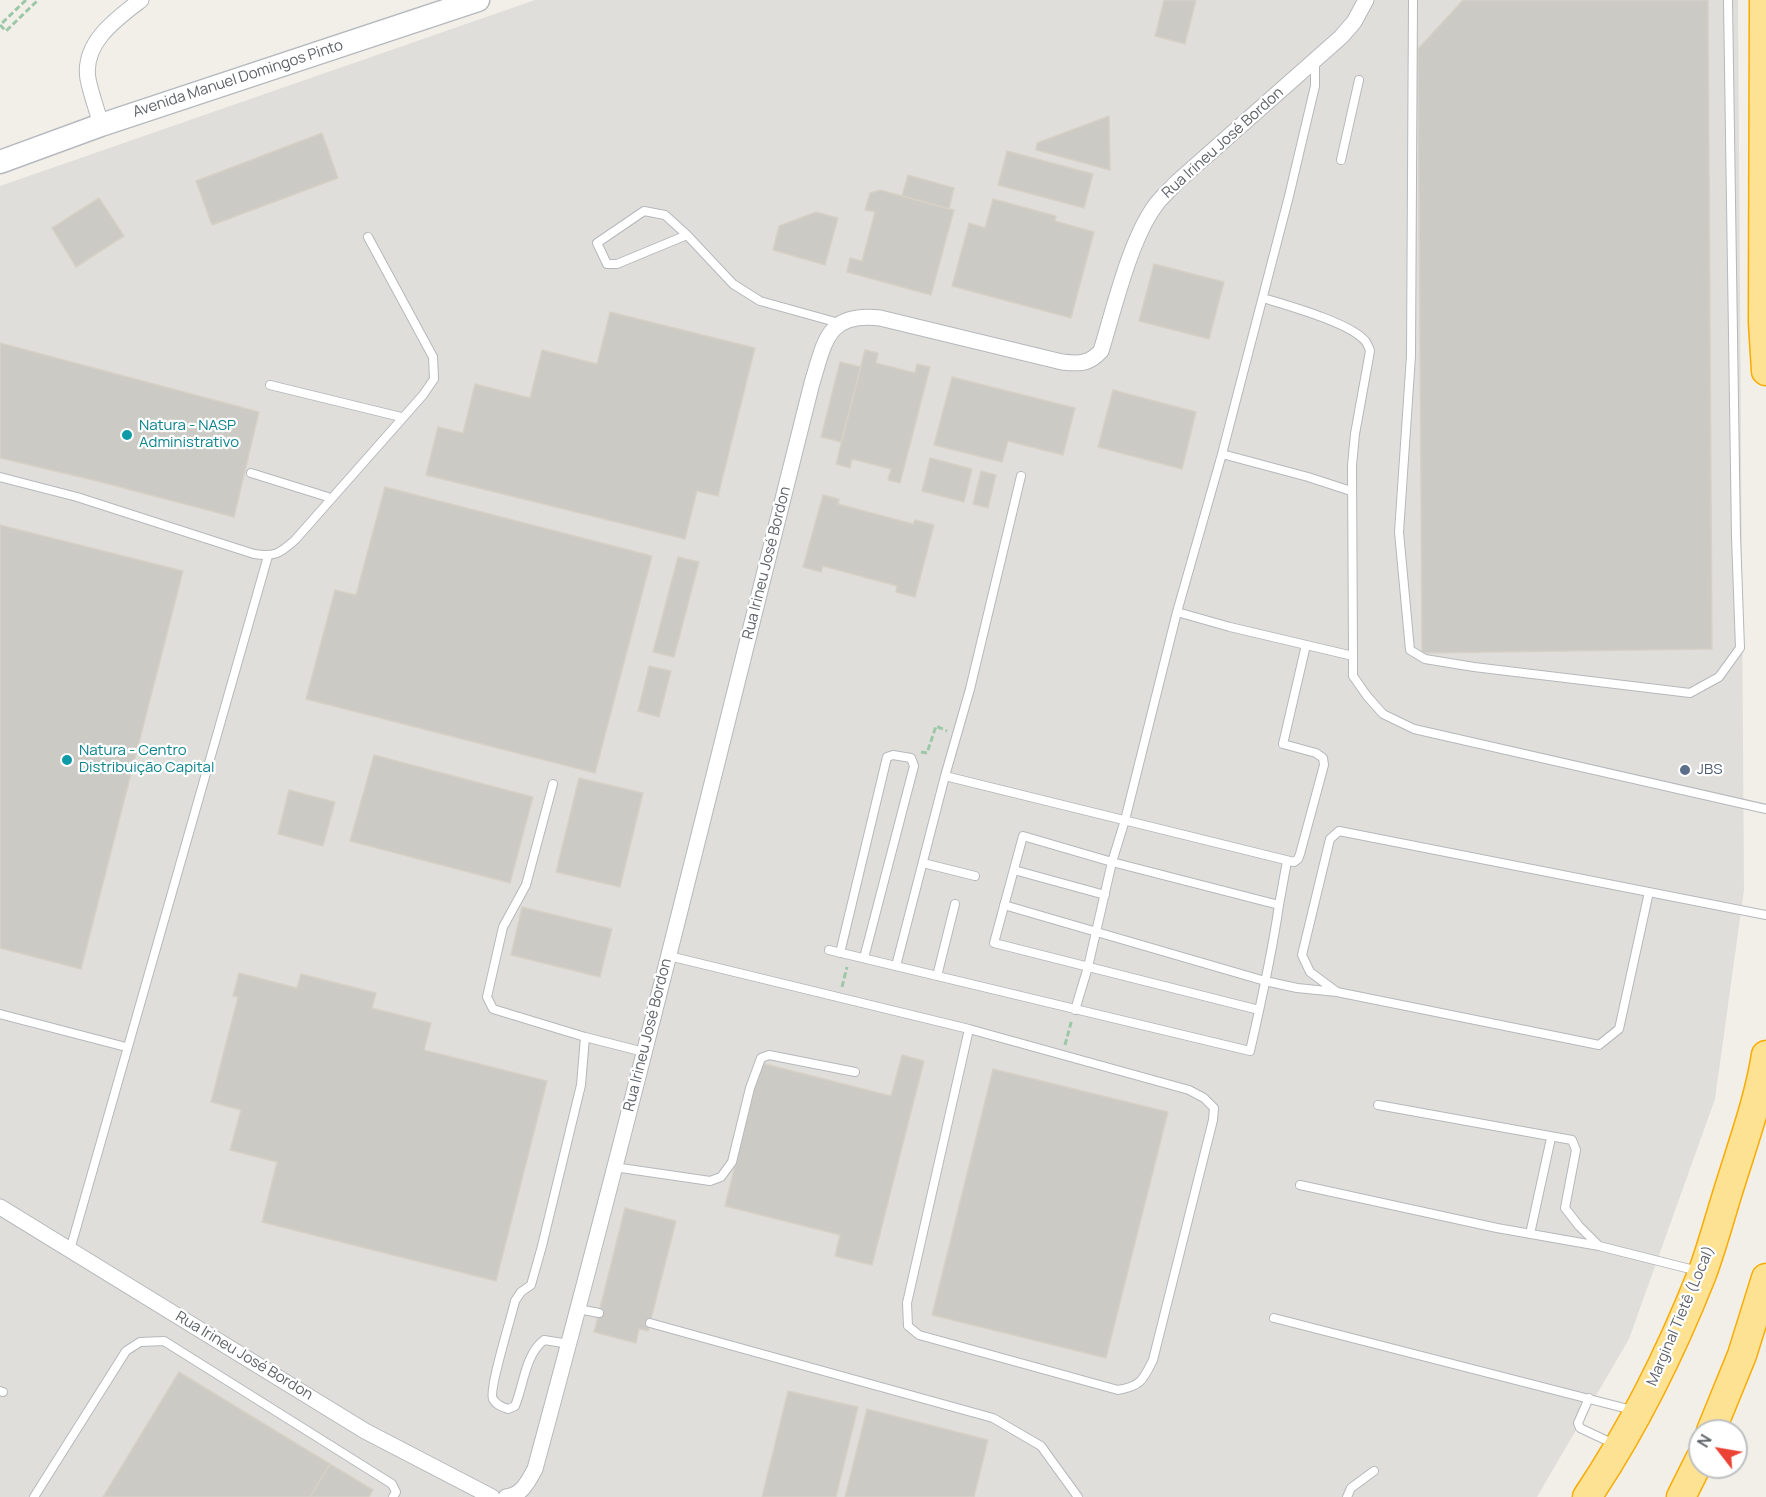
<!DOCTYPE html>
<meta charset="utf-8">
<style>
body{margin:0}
#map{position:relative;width:1766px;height:1497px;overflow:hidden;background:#f1efe8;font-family:Manrope,sans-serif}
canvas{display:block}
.north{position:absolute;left:1688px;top:1419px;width:60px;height:60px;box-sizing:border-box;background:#fff;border:2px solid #bfc1c3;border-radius:50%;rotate:301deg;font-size:16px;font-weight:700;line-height:24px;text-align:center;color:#5f6368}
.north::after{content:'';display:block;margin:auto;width:21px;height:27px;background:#ea4335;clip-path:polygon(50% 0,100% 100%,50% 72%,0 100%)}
</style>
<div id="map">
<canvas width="1766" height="1497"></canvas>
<div class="north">N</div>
</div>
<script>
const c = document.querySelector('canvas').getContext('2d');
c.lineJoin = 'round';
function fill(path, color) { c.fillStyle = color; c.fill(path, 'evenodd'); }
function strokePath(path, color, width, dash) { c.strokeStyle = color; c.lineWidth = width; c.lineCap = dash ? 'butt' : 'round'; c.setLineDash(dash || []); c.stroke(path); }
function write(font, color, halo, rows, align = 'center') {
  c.font = font + ' Manrope,sans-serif'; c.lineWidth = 4.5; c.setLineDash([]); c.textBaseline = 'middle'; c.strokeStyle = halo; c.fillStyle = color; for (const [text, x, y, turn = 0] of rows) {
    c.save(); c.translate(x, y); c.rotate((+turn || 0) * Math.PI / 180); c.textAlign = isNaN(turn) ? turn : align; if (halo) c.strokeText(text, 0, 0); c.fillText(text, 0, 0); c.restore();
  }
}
fill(new Path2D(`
 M535 0H1738L1744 890 1715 1099 1629 1339 1537 1497H0V186Z`), '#e0deda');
const building = new Path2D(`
 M1164 0H1196L1185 44 1155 36Z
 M1463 0H1708L1712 649 1422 653 1418 49Z
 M1109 116 1110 170 1036 150 1037 143Z
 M322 133 338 178 212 225 196 181Z
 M1007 151 1093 174 1084 208 998 185Z
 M908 175 954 188 949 209 902 196Z
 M880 190 954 210 931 295 847 272 850 258 862 261 875 212 865 210 870 193Z
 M99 198 124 236 76 267 52 228Z
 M993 199 1056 216 1055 221 1094 232 1071 318 952 286 969 223 985 228Z
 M816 212 838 218 825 265 773 250 779 226Z
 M1154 264 1224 282 1209 339 1139 321Z
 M610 312 755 348 718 496 697 491 685 539 426 475 438 427 463 433 475 384 530 398 542 350 597 364Z
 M0 343 259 412 234 517 97 481 0 458Z
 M865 350 878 353 876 363 915 373 917 364 930 367 900 483 888 480 891 469 852 459 850 468 836 464Z
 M840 362 861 367 841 442 821 437Z
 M952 377 1075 408 1063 455 1008 441 1002 462 934 445Z
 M1113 390 1196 412 1182 469 1098 447Z
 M930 458 972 469 964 502 922 491Z
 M981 471 996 475 988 508 973 504Z
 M385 487 652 556 595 773 306 699 335 590 356 595Z
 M823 495 839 499 838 504 913 524 915 520 934 525 915 597 896 592 897 586 823 566 821 572 803 567Z
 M0 525 183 571 81 969 0 948Z
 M678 557 699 562 674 657 653 652Z
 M649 666 671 671 659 717 638 711Z
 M374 755 533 797 510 883 350 841Z
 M579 778 643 793 620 887 556 872Z
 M289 790 335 802 323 846 278 834Z
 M522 907 612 929 600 977 511 955Z
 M239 973 297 988 301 974 376 993 372 1008 431 1023 424 1050 547 1081 496 1281 262 1222 277 1162 230 1150 241 1110 211 1102 238 997 233 996Z
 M902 1055 924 1061 872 1265 835 1256 840 1235 725 1206 761 1063 891 1096Z
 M993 1069 1168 1112 1106 1358 932 1315Z
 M625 1208 676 1221 648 1331 639 1329 636 1343 594 1332Z
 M179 1372 330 1464 310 1497H103Z
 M788 1391 858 1407 836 1497H762Z
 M867 1409 988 1440 974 1497H845Z
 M330 1464 373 1490 369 1497H310Z`);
fill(building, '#cccac5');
strokePath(building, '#d6d1c6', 1.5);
const lane = new Path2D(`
 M1413 0 1411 356 1399 532 1410 650 1425 659 1474 667 1690 693 1719 677 1740 648 1736 536 1728 0
 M1341 160 1359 80
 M687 235 617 264H607L597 243 644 211 665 215 687 235 733 284 760 301 839 323
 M1263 298C1286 305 1352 323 1366 342 1367 343 1370 350 1370 351L1355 434 1352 465 1353 656
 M270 385 401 417
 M1222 454 1308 477 1351 491
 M251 473 331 498
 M1021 476 970 689 945 776 1294 862 1298 859 1300 854 1324 765 1323 758 1316 753 1283 744 1306 645
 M0 477 77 497 254 554C275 557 279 554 295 540L423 395 434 379 433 357 368 237
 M1177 612 1230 627 1353 656V676L1367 696 1383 714 1414 729 1766 809
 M553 784 526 885 503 927 487 997 493 1009 585 1037 581 1085 542 1246 531 1285 521 1292 515 1301C512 1315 488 1391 493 1399 496 1405 502 1407 508 1409L515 1406C524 1384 525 1355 544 1340L569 1344
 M923 863 975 876
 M1014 870 1105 895
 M1004 905 1265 981 1297 988 1337 992 1599 1045 1619 1029 1649 892
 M1279 905 1287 861
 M829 950 1250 1051C1261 1003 1272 954 1279 905L1112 862 1023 836 994 943 1259 1010
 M840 953 887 757 893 755 911 758 914 766 864 958
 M669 956 969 1029 1189 1090 1204 1098 1214 1108 1213 1120 1153 1360C1143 1380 1141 1386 1118 1390L919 1335 908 1326 907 1303 969 1029
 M896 966 945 776
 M937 976 955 904
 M1337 992 1310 972 1302 955 1330 839 1339 831 1766 915
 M1075 1010 1088 967 1112 862 1125 820 1177 612 1222 454 1289 196 1315 86V61
 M0 1014 126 1047
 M585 1037 644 1052
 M1378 1105 1572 1140 1576 1150 1565 1208 1579 1226 1598 1245
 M614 1167 710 1181 721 1177 732 1162 750 1088 761 1058 769 1055 855 1072
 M1300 1185 1497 1228 1599 1246 1698 1271
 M1530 1234 1551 1138
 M70 1250 268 556
 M578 1309 599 1313
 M1274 1318 1632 1410
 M650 1323 993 1418 1041 1446 1078 1497
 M0 1391 3 1392
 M1589 1398 1578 1423 1580 1428 1614 1444
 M34 1497 126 1351 140 1342 164 1341 392 1484 396 1492 393 1497
 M1347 1497 1351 1488 1374 1471`);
const street = new Path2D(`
 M101 125C97 110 91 94 88 79 82 43 116 19 141 0
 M0 1207 365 1431 492 1497
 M506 1497C522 1495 528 1482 535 1469 633 1108 721 745 812 383 825 341 827 312 880 318L1062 362C1080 364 1089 364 1101 351 1114 309 1130 240 1155 206 1161 197 1170 190 1177 182L1341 37 1354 22 1366 0`);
const secondary = new Path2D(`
 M0 162 101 125 478 0`);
const highway = new Path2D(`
 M1764 0 1763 322 1766 371
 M1711 1431 1742 1355 1766 1278
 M1587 1497C1634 1427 1671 1352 1702 1274 1713 1244 1721 1213 1731 1182 1744 1140 1759 1099 1766 1055
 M1681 1497 1700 1459`);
strokePath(lane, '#b5b8bc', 10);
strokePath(street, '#b5b8bc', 17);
strokePath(secondary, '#b6babf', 25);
strokePath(highway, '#f9ab00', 31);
strokePath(new Path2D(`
 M26 0 0 25 6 31 38 0
 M921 752 927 753 936 726 947 731
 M842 987 847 967
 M1065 1045 1072 1019`), '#9cc7a9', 3, [6, 3]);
strokePath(lane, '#fff', 8);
strokePath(street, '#fff', 15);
strokePath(secondary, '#fff', 22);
strokePath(highway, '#fde293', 28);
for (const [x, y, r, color] of [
 [127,435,6,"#0f9aa8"],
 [67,760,6,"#0f9aa8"],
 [1685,770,6,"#5c6f8a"]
]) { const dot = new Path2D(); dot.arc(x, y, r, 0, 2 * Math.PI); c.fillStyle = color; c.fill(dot); strokePath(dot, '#fff', 2); }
write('15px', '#5f6368', '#fff', [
 ["Avenida Manuel Domingos Pinto",238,79,-18],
 ["Rua Irineu José Bordon",1223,143,-42],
 ["Rua Irineu José Bordon",767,563,-76],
 ["Rua Irineu José Bordon",648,1035,-76],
 ["Marginal Tietê (Local)",1681,1316,-67],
 ["Rua Irineu José Bordon",244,1356,31]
]);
write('15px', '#0d838f', '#fff', [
 ["Natura - NASP",139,426],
 ["Administrativo",139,443],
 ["Natura - Centro",79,751],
 ["Distribuição Capital",79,768]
], 'left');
write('15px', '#4e5e75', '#fff', [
 ["JBS",1697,770]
], 'left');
</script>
